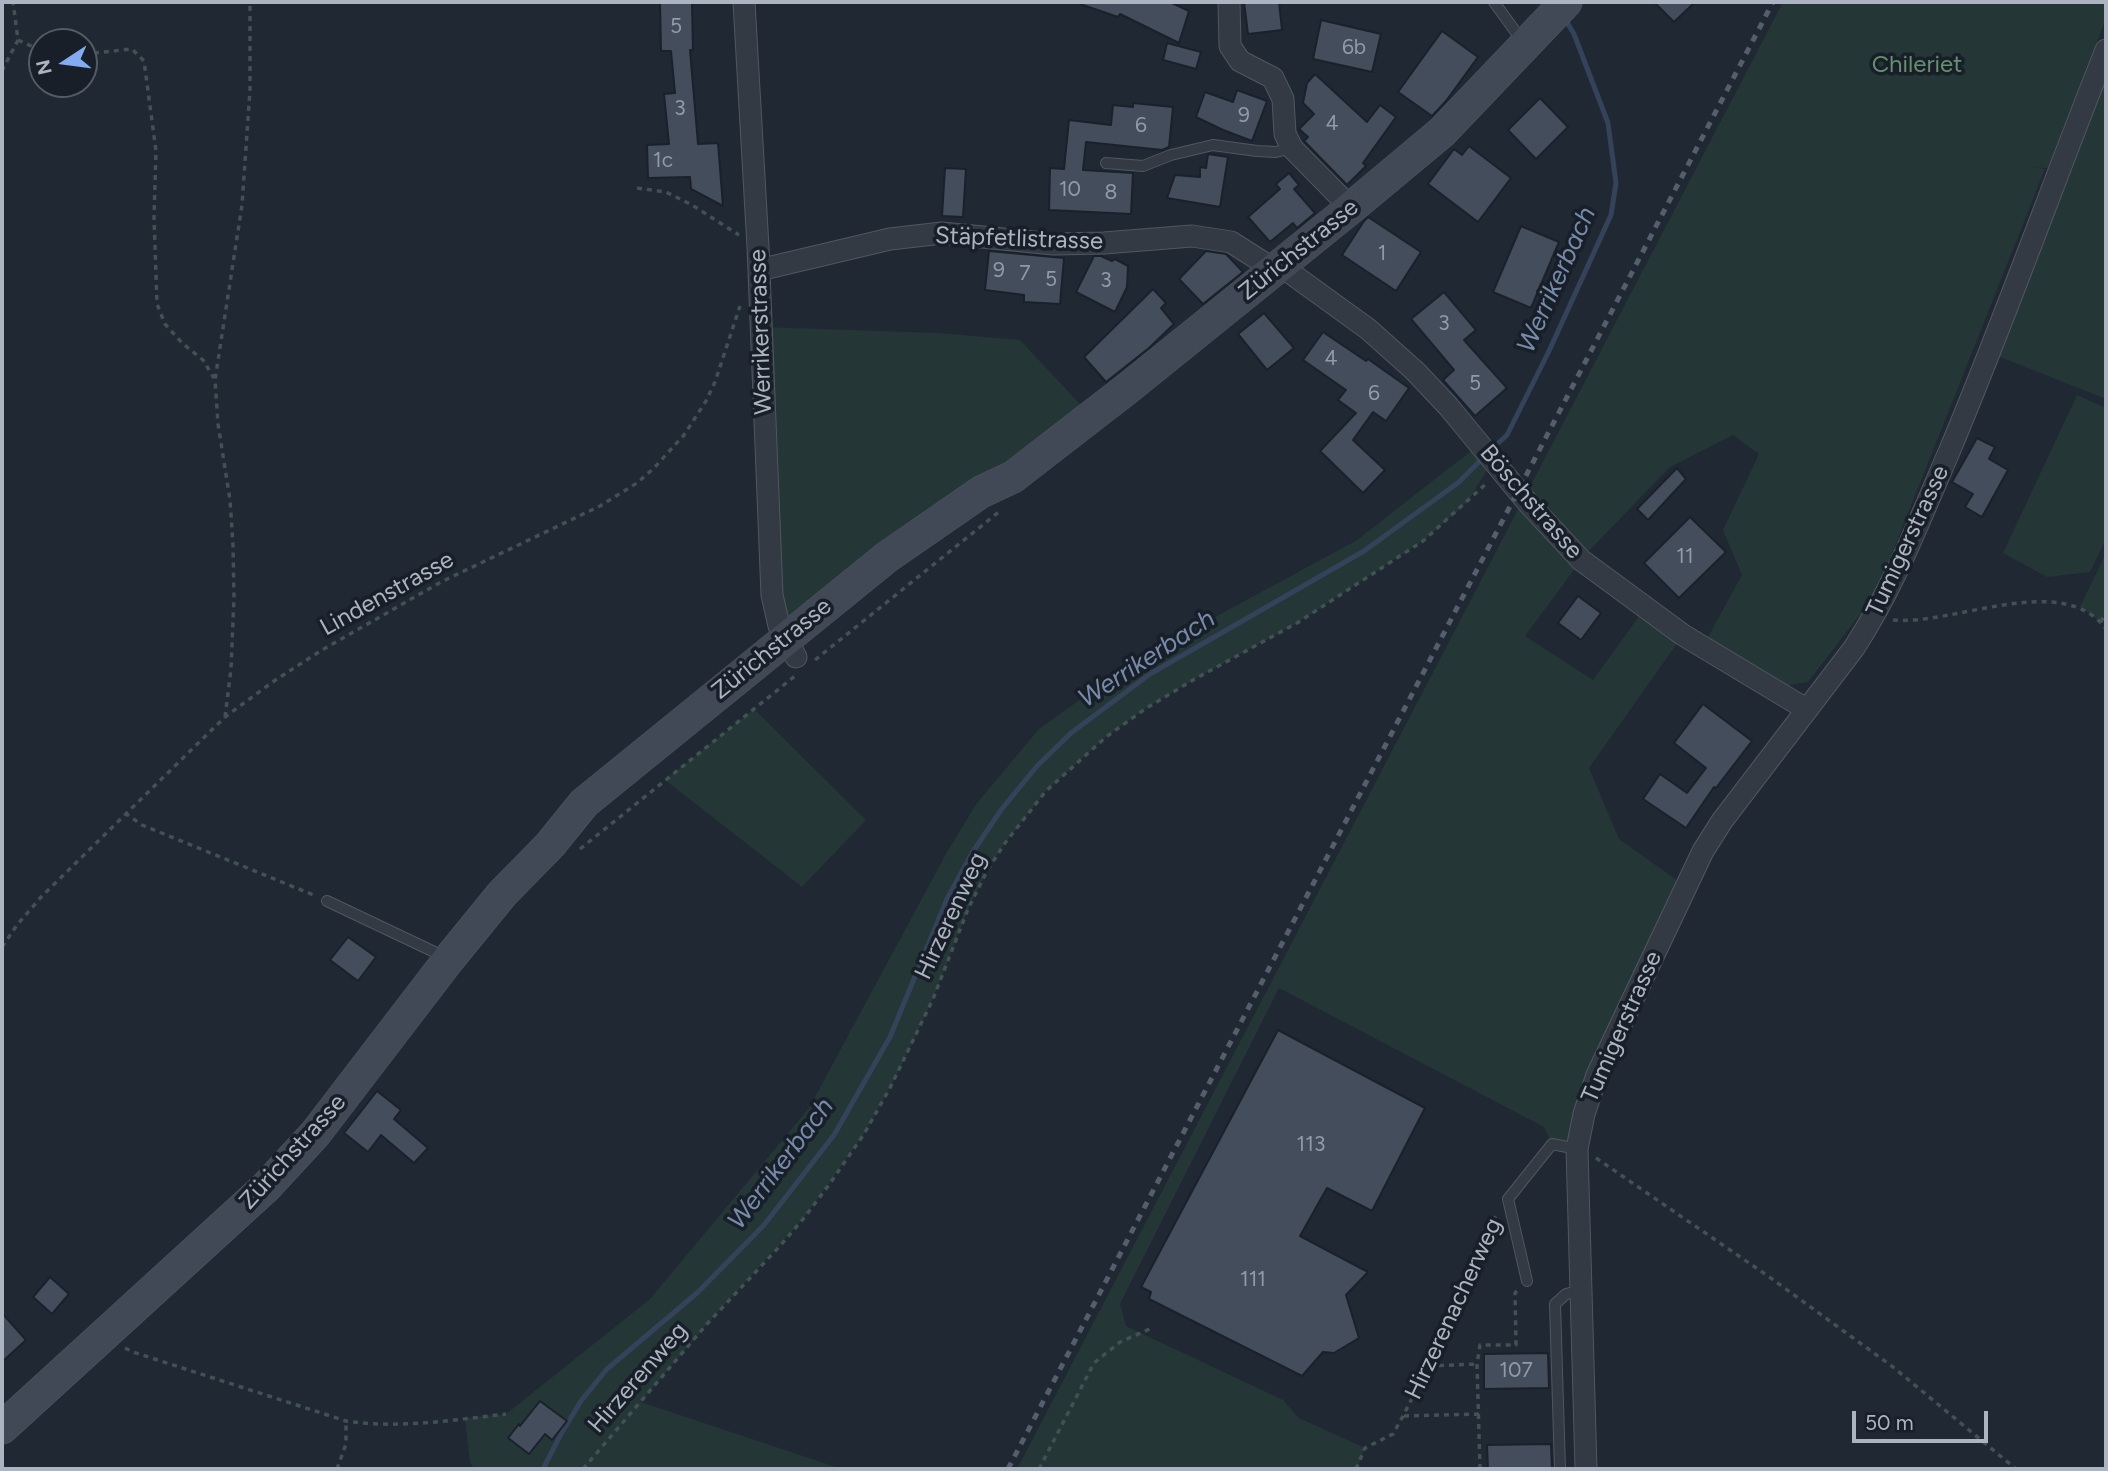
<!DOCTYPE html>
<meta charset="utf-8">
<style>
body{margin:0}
#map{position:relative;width:2108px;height:1471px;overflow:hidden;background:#202833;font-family:Figtree,sans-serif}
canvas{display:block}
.frame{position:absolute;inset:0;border:4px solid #acb4c1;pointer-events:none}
.north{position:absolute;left:28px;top:28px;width:70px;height:70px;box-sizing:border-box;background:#181f28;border:2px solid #535b65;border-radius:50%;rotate:257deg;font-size:19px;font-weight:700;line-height:28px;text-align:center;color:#acb4c1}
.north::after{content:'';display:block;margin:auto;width:24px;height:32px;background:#82abf1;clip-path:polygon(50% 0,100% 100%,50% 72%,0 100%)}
.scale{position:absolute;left:1852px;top:1411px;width:136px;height:32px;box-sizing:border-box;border:4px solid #acb4c1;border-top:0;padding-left:9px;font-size:21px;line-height:24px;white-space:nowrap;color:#acb4c1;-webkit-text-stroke:5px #181f28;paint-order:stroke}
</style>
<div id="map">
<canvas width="2108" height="1471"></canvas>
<div class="frame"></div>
<div class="north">N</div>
<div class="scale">50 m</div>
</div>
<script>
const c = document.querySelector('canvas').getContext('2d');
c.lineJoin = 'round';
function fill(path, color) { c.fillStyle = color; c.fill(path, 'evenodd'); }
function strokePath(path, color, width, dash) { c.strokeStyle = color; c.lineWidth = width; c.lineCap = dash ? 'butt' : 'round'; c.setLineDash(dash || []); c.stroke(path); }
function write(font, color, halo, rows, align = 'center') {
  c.font = font + ' Figtree,sans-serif'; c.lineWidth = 7; c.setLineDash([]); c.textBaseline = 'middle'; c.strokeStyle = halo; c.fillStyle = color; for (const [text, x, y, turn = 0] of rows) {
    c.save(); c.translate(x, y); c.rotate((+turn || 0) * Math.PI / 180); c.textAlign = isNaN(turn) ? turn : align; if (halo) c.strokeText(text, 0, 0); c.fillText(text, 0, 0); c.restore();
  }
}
fill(new Path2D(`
 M1783 2H2106V19L2062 131H2057L2073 133 2059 169 2031 167 2045 169 1889 561 1865 608 1808 682 1784 686 1704 644 1742 575 1723 530 1759 454 1733 435 1670 467 1586 554 1525 636 1593 680 1645 608 1683 635 1589 768 1619 839 1685 886 1577 1149 1552 1144 1544 1127 1279 988 1120 1304 1126 1326 1283 1400 1299 1418 1365 1448 1357 1469H1017Z
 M2106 71V399L1995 355Z
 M761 327 939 333 1020 340 1093 418 785 639Z
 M2077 395 2106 408V539L2090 572 2047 577 2003 553Z
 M1480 444 1493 460 1467 503 1423 541 1297 623 1193 680 1145 709 1106 737 1046 791 1005 843 987 871 968 909 933 999 909 1050 890 1088 864 1134 804 1218 707 1324 641 1402 842 1469H475L470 1463 465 1418 506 1414 650 1299 809 1108 947 852 977 803 1039 729 1134 661 1357 540Z
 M2106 553V611L2101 622 2080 607Z
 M754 709 866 820 802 887 665 780Z`), '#243636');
strokePath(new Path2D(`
 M1492 449 1507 435 1549 351 1611 215 1616 183 1608 123 1574 34 1565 19
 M543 1469 561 1434 581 1401 607 1369 697 1293 764 1225 834 1135 890 1037 947 899 972 853 1001 810 1037 766 1071 733 1150 674 1364 551 1459 482 1485 456`), '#34435a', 5);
const building = new Path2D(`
 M692 2 693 50H690L698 144 718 143 723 206 691 189 690 177 648 178 647 145 669 144 664 94 675 93 671 51H661L660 3Z
 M1080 2H1170L1189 11 1179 43 1120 14 1118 17 1080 4Z
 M1244 2H1279L1282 30 1248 34Z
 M1654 2H1695L1674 22Z
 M1321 20 1381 34 1372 72 1313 59Z
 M1442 31 1478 57 1446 101 1432 116 1398 92Z
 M1167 43 1201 52 1196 69 1163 60Z
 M1315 74 1367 122 1380 105 1396 117 1363 163 1366 166 1347 185 1304 141 1308 137 1299 129 1314 114 1303 103 1307 83Z
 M1237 90 1267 101 1252 141 1223 130 1196 117 1205 92 1233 102Z
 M1540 98 1568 127 1536 159 1508 130Z
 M1133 103 1173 107 1169 147 1162 150 1086 142 1083 170 1133 173 1131 214 1049 210 1050 168 1064 169 1069 120 1111 125 1113 105 1133 107Z
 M1469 146 1511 178 1478 222 1428 184 1454 149 1462 155Z
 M1208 154 1228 157 1220 207 1167 198 1175 175 1200 177V167L1206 168Z
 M945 168 966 169 963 217 942 216Z
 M1289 173 1299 185 1294 189 1315 213 1297 228 1293 223 1270 242 1248 217 1280 189 1276 184Z
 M1368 217 1421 252 1396 291 1342 255 1364 221Z
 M1521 226 1559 242 1531 308 1493 292Z
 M989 251 1064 258 1060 304 1024 302V295L985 290Z
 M1206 251 1226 254 1243 272 1203 304 1179 279Z
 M1094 256H1101L1112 261 1115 259 1128 266 1127 287 1115 312 1076 292Z
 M1153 289 1166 303 1161 308 1174 324 1149 348 1106 382 1084 357Z
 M1444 292 1476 330 1464 340 1507 388 1475 416 1443 380 1454 370 1411 319Z
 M1264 313 1294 348 1267 370 1238 334Z
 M1323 332 1366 361 1368 359 1409 388 1386 421 1373 412 1353 440 1385 470 1363 493 1320 451 1356 413 1338 400 1346 390 1303 360Z
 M1977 438 1995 447 1989 459 2008 470 1982 517 1965 507 1973 494 1952 482Z
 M1677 468 1686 479 1648 520 1637 509Z
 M1690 517 1726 552 1679 598 1644 563Z
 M1578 596 1601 613 1581 640 1558 623Z
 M1703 704 1752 741 1716 788 1714 787 1686 828 1643 799 1660 774 1687 793 1706 768 1674 743Z
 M348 937 376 957 358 981 330 960Z
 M1278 1030 1425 1108 1372 1211 1327 1188 1300 1236 1368 1272 1346 1295 1359 1338 1334 1353 1323 1352 1302 1376 1149 1299 1151 1292 1141 1287Z
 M377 1091 401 1110 394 1119 428 1148 414 1163 381 1135 368 1152 344 1133Z
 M50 1277 69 1294 52 1314 33 1297Z
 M2 1313 26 1340 2 1362Z
 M1548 1353 1549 1388 1484 1389V1354Z
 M540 1401 567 1421 552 1440 545 1434 529 1454 508 1438 519 1424 520 1426Z
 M1551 1444 1552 1469H1488L1487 1445Z`);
fill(building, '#434d5b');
strokePath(building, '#1a212b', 2);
const service = new Path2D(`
 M1494 2 1523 42
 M1106 163 1143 166 1171 155 1213 145 1257 151 1276 152 1292 148
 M327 901 445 957
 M1527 1281 1508 1199 1552 1144 1577 1149
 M1560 1469 1555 1304 1566 1294 1581 1290`);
const minor = new Path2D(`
 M744 2 758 247 772 595 779 626 796 657
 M1229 2 1230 46 1240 61 1273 78 1283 99 1285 134 1292 148 1351 208
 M1283 263 1292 274 1368 329 1415 371 1448 406 1528 503 1581 560 1683 635 1806 709
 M759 270 890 239 942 233 1054 244 1104 243 1192 236 1231 242 1264 263 1272 272
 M1586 1469 1577 1149 1584 1114 1597 1075 1703 851 1722 821 1854 648C1894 587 1920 519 1949 452 2005 319 2053 183 2106 50`);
const secondary = new Path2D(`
 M2 1428 266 1187 315 1134 449 959 502 894 550 845 584 803 887 557 981 492 1013 477 1128 388 1351 208 1442 132 1566 2`);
strokePath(service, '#505762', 12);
strokePath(minor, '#505762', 23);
strokePath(secondary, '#505762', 33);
strokePath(new Path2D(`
 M18 40 42 51
 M84 54 132 49 144 61 156 151 154 217 157 304 165 324 182 343 203 360 214 378
 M2 71 18 40 13 2
 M637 188 666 192 692 205 739 235
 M1893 620C1953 626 2063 570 2106 629
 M2101 622 2106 611
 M815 660 1000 511
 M225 717 231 669 234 597 233 545 230 500 218 424 215 380 242 205 250 90V2
 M125 813 142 825 316 896
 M580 849 795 676
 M2 947 17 925 42 896 225 717 274 681 322 650 441 582 600 506 637 483 654 468 684 435 706 401 715 382 740 306
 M1596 1158 1768 1276 1893 1367 2016 1469
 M125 1348 133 1352 346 1421C399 1429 453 1420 506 1414
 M1429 1366 1477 1364
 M1404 1416 1479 1414
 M337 1469 346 1444V1421
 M583 1469 707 1324 780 1246 804 1218 831 1182 864 1134 890 1088 933 999 968 909 987 871 1005 843 1046 791 1106 737 1145 709 1193 680 1297 623 1423 541 1488 482
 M1039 1469 1094 1363 1120 1342 1154 1327
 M1356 1469 1365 1448 1393 1434 1403 1416 1449 1326 1497 1213
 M1480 1469 1477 1364 1480 1345H1516L1515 1293 1517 1291`), '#415154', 3.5, [5, 5]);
strokePath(service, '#333a44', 10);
strokePath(minor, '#333a44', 21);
strokePath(secondary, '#414957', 32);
strokePath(new Path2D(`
 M1008 1469 1773 2`), '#555e6b', 5, [7, 7]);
write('21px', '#929aa8', null, [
 ["5",676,27],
 ["6b",1354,48],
 ["3",680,109],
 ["9",1244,116],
 ["4",1332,124],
 ["6",1141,126],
 ["1c",663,161],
 ["10",1070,190],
 ["8",1111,193],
 ["1",1382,254],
 ["9",999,271],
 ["7",1025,274],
 ["5",1051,280],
 ["3",1106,281],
 ["3",1444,324],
 ["4",1331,359],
 ["5",1475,384],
 ["6",1374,394],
 ["11",1685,557],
 ["113",1311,1145],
 ["111",1253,1280],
 ["107",1516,1371]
]);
write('24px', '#669070', '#181f28', [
 ["Chileriet",1917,65]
]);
write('24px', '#acb4c1', '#181f28', [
 ["Stäpfetlistrasse",1019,239,2],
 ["Zürichstrasse",1299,250,-39],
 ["Werrikerstrasse",761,332,-92],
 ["Böschstrasse",1531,502,49],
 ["Tumigerstrasse",1908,541,-65],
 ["Lindenstrasse",387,594,-29],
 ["Zürichstrasse",772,649,-39],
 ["Hirzerenweg",951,916,-65],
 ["Tumigerstrasse",1622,1027,-66],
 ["Zürichstrasse",293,1152,-48],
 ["Hirzerenacherweg",1454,1309,-65],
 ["Hirzerenweg",638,1378,-49]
]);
write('italic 26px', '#768ba9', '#181f28', [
 ["Werrikerbach",1557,280,-66],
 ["Werrikerbach",1147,659,-33],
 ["Werrikerbach",781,1164,-53]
]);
</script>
